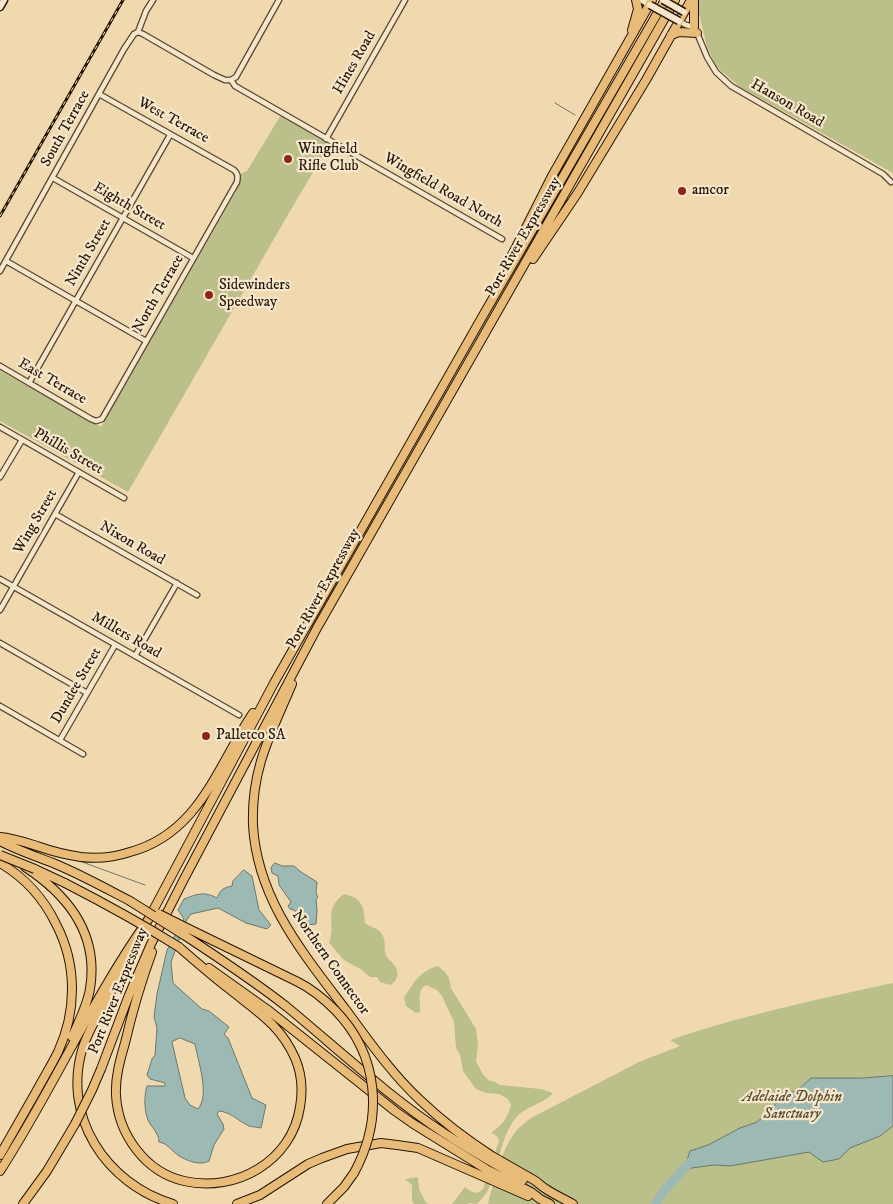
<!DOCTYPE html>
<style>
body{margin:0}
canvas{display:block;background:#f1d9af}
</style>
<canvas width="893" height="1204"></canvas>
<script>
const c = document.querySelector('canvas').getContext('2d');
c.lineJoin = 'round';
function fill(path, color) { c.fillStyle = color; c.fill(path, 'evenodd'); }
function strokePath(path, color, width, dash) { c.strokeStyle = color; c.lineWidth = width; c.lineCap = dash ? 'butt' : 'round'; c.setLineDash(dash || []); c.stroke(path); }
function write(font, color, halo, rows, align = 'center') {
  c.font = font + ' "IM FELL DW Pica",serif'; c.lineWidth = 4.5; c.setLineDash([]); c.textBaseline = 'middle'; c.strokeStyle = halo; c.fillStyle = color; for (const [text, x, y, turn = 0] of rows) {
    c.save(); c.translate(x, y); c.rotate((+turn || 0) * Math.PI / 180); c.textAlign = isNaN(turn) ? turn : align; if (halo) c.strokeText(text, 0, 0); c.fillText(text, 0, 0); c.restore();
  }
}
fill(new Path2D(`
 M699 0H893V173L740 87 717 67 707 47 698 9Z
 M282 113 326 139 328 147 286 218 128 492 0 421V371L101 427 237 190 234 187 238 175 247 171Z
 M344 894C362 898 364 906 365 923 370 928 377 927 381 933 386 939 384 945 385 952 386 959 391 960 394 965 400 972 398 981 390 985L380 982 377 977H370L362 970 344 960 329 943C337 922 322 911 344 894Z
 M438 966 445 972 449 978 451 988 476 1029 478 1045 476 1061 482 1073 488 1080 495 1082 500 1085 541 1089 553 1093C543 1105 524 1106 515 1119 499 1140 499 1169 487 1192 485 1196 480 1200 477 1204L469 1203 468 1204H452L465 1187C472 1192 475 1196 483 1189L499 1141 497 1136 491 1133C503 1124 507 1119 511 1105L508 1099 499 1094 486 1093 476 1089 463 1071 460 1055 456 1048 454 1022 442 996 437 990 426 985C416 991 421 1002 420 1012L416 1013 406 1006 404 998C413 983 420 971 438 966Z
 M893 983V1204H488C493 1183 502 1148 516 1131 520 1126 526 1122 531 1118L639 1062 680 1046 670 1040C743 1015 818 999 893 983Z
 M418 1177 419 1189 426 1203 430 1204H414L412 1200V1185L405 1179Z`), '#bbbf8a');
const water = new Path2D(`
 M275 863 282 866H294L301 872 317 882 316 893 318 897 316 899 317 910 316 924 307 925 294 910 290 909 288 906 291 902 279 885 278 876 272 873 271 868Z
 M244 870 252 876 259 910 271 925 267 929 246 923 218 908 191 914 186 921 171 962 173 983 202 1009 209 1011 229 1027 224 1034 228 1038 252 1098 266 1105 261 1128C257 1127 252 1127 249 1126 238 1121 231 1112 219 1111L217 1114 223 1124 224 1129 214 1145 209 1161C200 1166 188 1161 179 1156 172 1151 167 1143 159 1142 159 1133 151 1127 148 1120 144 1110 144 1096 147 1086H165V1083L150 1079 147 1075 152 1059 155 1055 157 1028 154 1017 157 994 167 950 184 919 178 910 184 899C197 894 204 891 217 898 221 889 223 888 232 886L233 881ZM180 1038 195 1044C198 1061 210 1095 198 1109L190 1105 185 1098 172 1042Z
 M893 1076V1126L880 1136 850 1148 839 1159 823 1162 809 1152 730 1166 714 1165 684 1169 690 1151 708 1145 740 1128 757 1122 771 1110 782 1096 798 1090 811 1078H863Z`);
fill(water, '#9db9b3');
strokePath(water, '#6d776d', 1);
strokePath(new Path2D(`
 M555 103 575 115
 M74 859 145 885`), '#6d776d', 1);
strokePath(new Path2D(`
 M656 1204 663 1192 692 1160`), '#9db9b3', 9);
const street = new Path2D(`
 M679 21 686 25 694 27
 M138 32 143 34 214 75 225 80H231L235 86 502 239
 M697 33 707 57 716 72 731 86 883 174 891 182
 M231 80 236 77 279 0
 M326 139 405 0
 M53 178 193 258
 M6 261 146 341
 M0 271 124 49 134 34 138 32 146 11 153 0
 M0 366 91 419 96 421 102 419 237 182C238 176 238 174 234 170L99 94
 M29 383 170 135
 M0 427 124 498
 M0 477 22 440
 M55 514 197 595
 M0 579 239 715
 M0 610 79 472
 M0 643 87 693
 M135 656 177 583
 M0 706 83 754
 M60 740 115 645`);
const secondary = new Path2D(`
 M642 0 650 5
 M0 7 4 0`);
const highway = new Path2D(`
 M694 0V27
 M632 30 638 9 636 0
 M671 35 679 32 697 33
 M533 259 577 194 646 80 691 0
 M508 263 552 176 652 0
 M292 684C271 734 251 768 253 825 257 899 303 953 346 1010 369 1041 392 1074 420 1100 442 1121 467 1140 492 1156 506 1164 520 1172 534 1180 539 1183 542 1187 546 1189 555 1195 564 1199 573 1204
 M0 837C14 838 27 843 40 847 54 852 68 855 81 857 98 859 115 857 130 852 200 833 217 766 253 713
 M0 841C17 850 35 856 53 863 80 874 105 888 130 901
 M0 863C24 877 44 899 56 924 77 964 77 1011 58 1052 51 1066 43 1079 36 1092 24 1113 12 1134 0 1155
 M25 867C68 895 99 934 90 989 87 1006 79 1021 72 1037
 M35 869 65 883
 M187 928 298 982
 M184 935C219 958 254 981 287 1007 339 1050 388 1096 444 1133 470 1150 496 1165 523 1180
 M135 949C124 968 114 987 103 1006 96 1019 88 1032 83 1047 61 1116 106 1184 173 1204
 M152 952C141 982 132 1013 125 1043 120 1060 115 1078 116 1095 118 1134 145 1172 184 1181 236 1193 292 1161 300 1107 303 1090 302 1074 295 1058 280 1024 256 1011 228 988 211 975 195 961 179 947
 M209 968 268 1010 395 1111 412 1123 486 1169 531 1192 540 1199 550 1204
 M101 1069 129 995 151 944 184 879 317 628 675 0
 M0 1171C53 1089 92 999 148 920L274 683 481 319 665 0
 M23 1204 47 1171 75 1124
 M237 1204 260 1195 308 1164 322 1158 347 1149 381 1143 397 1145 418 1148 528 1196
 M327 1204 344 1187 354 1173`);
strokePath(street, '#57452f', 7);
strokePath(secondary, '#241404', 9);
strokePath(highway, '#241404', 10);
strokePath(street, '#f6e6cb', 4.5);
strokePath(secondary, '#f6e6cb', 6);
strokePath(highway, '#e8bc78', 8);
const rail = new Path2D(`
 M0 216 123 0`);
strokePath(rail, '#241404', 3);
strokePath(rail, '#f6e6cb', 1, [4]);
const secondaryBridge = new Path2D(`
 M663 0 684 12
 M650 5 679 21`);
const highwayBridge = new Path2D(`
 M0 855 35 869
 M65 883C104 903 142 924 179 947
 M130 901 184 935
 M159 914 187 928
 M298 982C312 989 324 999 335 1010 379 1055 384 1118 354 1173
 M75 1124 92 1090 101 1069`);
strokePath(secondaryBridge, '#241404', 9, []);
strokePath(highwayBridge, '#241404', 10, []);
strokePath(secondaryBridge, '#f6e6cb', 6);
strokePath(highwayBridge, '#e8bc78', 8);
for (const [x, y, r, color] of [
 [288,159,5,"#8f2418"],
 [682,191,5,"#8f2418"],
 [209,295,5,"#8f2418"],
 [206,736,5,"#8f2418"]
]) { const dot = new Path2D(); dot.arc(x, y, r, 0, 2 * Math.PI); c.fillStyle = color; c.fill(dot); strokePath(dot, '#f6e6cb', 2); }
write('15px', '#241404', '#f6e6cb', [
 ["Hines Road",355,63,-60],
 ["Hanson Road",787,104,30],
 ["West Terrace",173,121,29],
 ["South Terrace",66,129,-61],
 ["Wingfield Road North",443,191,30],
 ["Eighth Street",129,207,30],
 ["Port River Expressway",524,237,-60],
 ["Ninth Street",89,253,-60],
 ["North Terrace",159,294,-60],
 ["East Terrace",52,382,30],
 ["Phillis Street",68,452,30],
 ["Wing Street",36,522,-60],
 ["Nixon Road",132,544,30],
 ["Port River Expressway",324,589,-61],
 ["Millers Road",126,636,30],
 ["Dundee Street",77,686,-60],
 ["Northern Connector",330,963,55],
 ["Port River Expressway",119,991,-68]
]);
write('15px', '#241404', '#f6e6cb', [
 ["Wingfield",298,150],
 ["Rifle Club",298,167],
 ["amcor",692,191],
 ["Sidewinders",219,286],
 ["Speedway",219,303],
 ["Palletco SA",216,736]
], 'left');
write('italic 15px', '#595033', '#f6e6cb', [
 ["Adelaide Dolphin",792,1098],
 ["Sanctuary",792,1115]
]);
</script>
